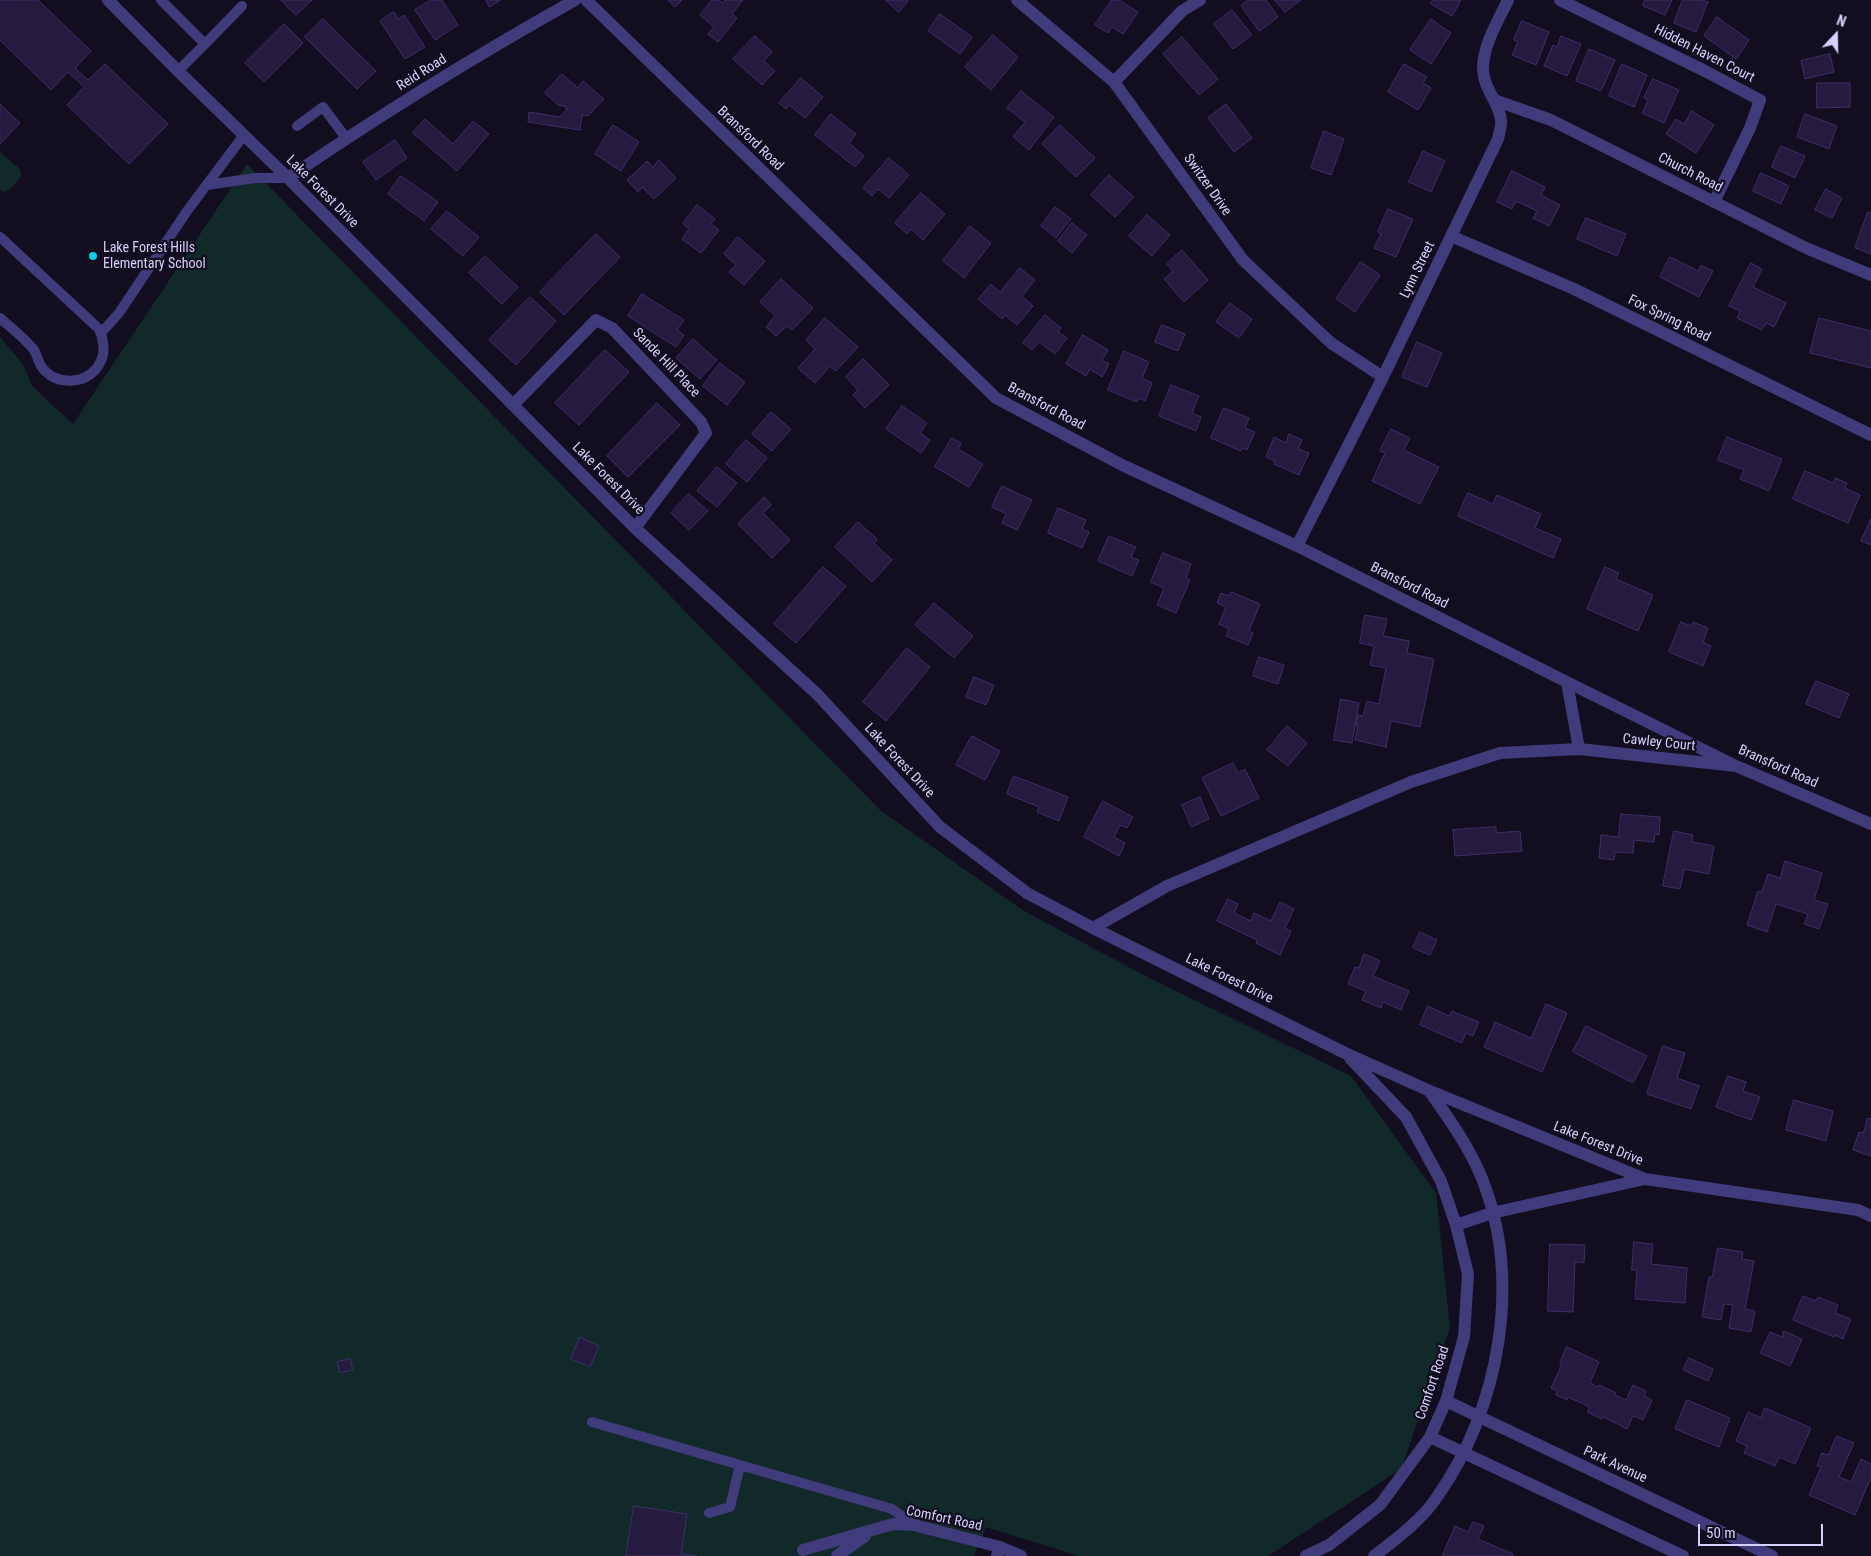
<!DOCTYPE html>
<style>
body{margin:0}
#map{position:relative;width:1871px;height:1556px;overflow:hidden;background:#120e1f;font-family:"Roboto Condensed",sans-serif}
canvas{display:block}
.north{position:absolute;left:1811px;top:10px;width:50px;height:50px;-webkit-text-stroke:4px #120e1f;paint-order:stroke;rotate:21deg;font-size:14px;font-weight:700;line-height:20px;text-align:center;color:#d6d0fc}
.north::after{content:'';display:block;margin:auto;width:18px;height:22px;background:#d6d0fc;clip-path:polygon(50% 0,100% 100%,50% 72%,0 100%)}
.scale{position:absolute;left:1698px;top:1524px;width:125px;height:22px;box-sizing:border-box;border:2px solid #d6d0fc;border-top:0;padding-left:6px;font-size:15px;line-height:18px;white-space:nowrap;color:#d6d0fc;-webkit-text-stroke:4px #120e1f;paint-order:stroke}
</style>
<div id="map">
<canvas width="1871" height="1556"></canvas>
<div class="north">N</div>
<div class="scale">50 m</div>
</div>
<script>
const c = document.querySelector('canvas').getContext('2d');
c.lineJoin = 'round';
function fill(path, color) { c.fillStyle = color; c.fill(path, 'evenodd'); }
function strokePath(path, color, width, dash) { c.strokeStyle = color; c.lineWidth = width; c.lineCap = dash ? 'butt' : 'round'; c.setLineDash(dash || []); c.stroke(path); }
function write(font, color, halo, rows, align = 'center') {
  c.font = font + ' "Roboto Condensed",sans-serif'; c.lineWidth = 4.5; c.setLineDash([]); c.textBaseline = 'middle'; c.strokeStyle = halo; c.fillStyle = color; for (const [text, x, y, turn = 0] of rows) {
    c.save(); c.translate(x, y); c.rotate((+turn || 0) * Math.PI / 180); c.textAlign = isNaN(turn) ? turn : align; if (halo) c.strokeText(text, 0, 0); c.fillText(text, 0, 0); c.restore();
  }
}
fill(new Path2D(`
 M0 152 20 169 21 177 9 190 3 192 0 189Z
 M247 164 880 810 1024 911 1153 980 1351 1076 1436 1193 1450 1328 1401 1469 1268 1556H1079L986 1527 974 1556H0V337L22 363 33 387 73 424Z`), '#122929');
const building = new Path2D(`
 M0 0H38L91 51 75 68 88 80 105 64 168 124 129 164 67 105 84 87 68 72 51 90 0 40Z
 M281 0H312L296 15Z
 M431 0H442L458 25 435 40 415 10Z
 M486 0H500L490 7Z
 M668 0H682L675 7Z
 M712 0H718L723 3 725 0H743L732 14 737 18 718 42 708 34 714 27 700 15Z
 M886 0H907L908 1 899 12Z
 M1112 0H1119L1138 12 1123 34 1112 27 1108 33 1095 25Z
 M1248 0H1266L1278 17 1259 31 1241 6Z
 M1275 0H1301L1285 12Z
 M1433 0H1461L1452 16 1431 4Z
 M1645 0H1672L1665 15 1643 6Z
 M1683 0H1702L1708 2 1696 32 1674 23Z
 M1232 10 1252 35 1233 49 1214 24Z
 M394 12 398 19 404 15 425 47 405 59 380 21Z
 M940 14 972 37 960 54 928 31Z
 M1717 17 1749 40 1736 59 1704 36Z
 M323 19 376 71 357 89 305 37Z
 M1431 19 1451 33 1431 64 1410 50Z
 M1522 21 1549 32 1536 65 1512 55 1518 42 1514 40Z
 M284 24 303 43 264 82 245 63Z
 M993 35 1018 57 991 90 965 67Z
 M755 36 772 52 764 61 775 71 762 85 733 59Z
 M1561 36 1581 44 1567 76 1544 66 1553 45 1557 47Z
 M1182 37 1218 79 1199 95 1163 54Z
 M1589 49 1615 60 1601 91 1576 81Z
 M1830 54 1834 72 1805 79 1801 61Z
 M1404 64 1427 77 1423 83 1431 88 1418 110 1388 92Z
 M1622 64 1647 75 1634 107 1609 96Z
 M562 74 578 88 583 81 604 99 588 116 582 115 580 130 528 122 529 112 560 117 567 109 564 106 558 105 545 93Z
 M801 78 823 97 805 118 789 105 786 109 779 103Z
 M1653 79 1679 90 1664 123 1642 113 1648 100 1644 98Z
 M1817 83H1850V107L1817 108Z
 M1021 91 1054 117 1029 150 1013 137 1025 122 1007 108Z
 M0 104 20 123 0 144Z
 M1226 104 1252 138 1234 152 1208 118Z
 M1692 111 1714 125 1696 153 1666 134 1676 119 1684 124Z
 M831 114 856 134 849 143 864 156 855 167 815 135Z
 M1805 114 1837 126 1829 149 1797 137Z
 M425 119 453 144 473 121 489 134 457 171 413 133Z
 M613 125 639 142 621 171 595 154Z
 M1060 125 1095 158 1076 177 1042 144Z
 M1324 131 1344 139 1331 175 1311 168Z
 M395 140 407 158 376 180 363 162Z
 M1781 146 1805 156 1795 178 1772 167Z
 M1423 151 1445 161 1431 192 1409 182Z
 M889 158 909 175 889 198 878 189 872 196 863 188Z
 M659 160 676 178 654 199 642 187 638 192 627 180 647 161 653 167Z
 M1512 171 1545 187 1541 195 1560 205 1549 226 1533 218 1537 211 1516 201 1512 209 1497 202Z
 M1761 173 1789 186 1781 204 1753 191Z
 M1109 175 1134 197 1115 217 1091 195Z
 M401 176 438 202 424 221 388 194Z
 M1826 189 1842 198 1832 218 1815 210Z
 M921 193 945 214 923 240 911 229 907 234 895 223Z
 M697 205 715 219 711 224 719 230 701 253 682 239 689 229 683 224Z
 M1055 207 1071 219 1056 238 1041 226Z
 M1388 209 1413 219 1396 257 1374 248 1381 234 1378 232Z
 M447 211 479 237 463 256 431 229Z
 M1868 212 1871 213V254L1855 248Z
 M1147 215 1170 235 1152 256 1129 236Z
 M1586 218 1626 234 1617 256 1577 239Z
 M1072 223 1087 235 1072 253 1058 241Z
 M970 226 991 243 964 278 943 261Z
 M596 234 620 257 564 315 540 292Z
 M738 237 765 261 744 285 729 272 736 265 724 254Z
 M1182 250 1208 280 1184 302 1164 279 1173 271 1167 264Z
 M485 256 518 287 502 304 469 273Z
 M1670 257 1698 271 1701 265 1713 271 1699 297 1660 277Z
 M1361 262 1380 275 1355 312 1336 299Z
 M1751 263 1762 269 1753 287 1786 303 1774 327 1766 323 1762 330 1737 318 1740 311 1729 306Z
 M1020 268 1035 280 1022 296 1033 306 1017 325 1005 315 1002 319 978 299 991 284 1000 292Z
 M781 279 813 308 792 330 787 326 776 336 766 327 775 316 760 302Z
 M642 294 684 320 677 330 684 335 676 347 628 316Z
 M530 297 556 321 516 365 489 340Z
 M1230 303 1252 319 1239 338 1216 322Z
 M1045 315 1061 328 1058 332 1067 338 1055 354 1039 342 1032 350 1023 343Z
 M825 318 858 347 836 371 830 366 815 383 798 368 815 349 806 340Z
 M1819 318 1871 331V368L1810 353Z
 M1162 325 1185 334 1178 351 1155 342Z
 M1083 335 1108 350 1102 360 1109 364 1102 377 1090 369 1086 376 1066 364Z
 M693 339 717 360 700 379 676 358Z
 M1417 342 1442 353 1427 387 1402 377Z
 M605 350 629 372 579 425 555 403Z
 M1124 351 1149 362 1142 378 1152 383 1145 401 1139 398 1137 402 1108 390Z
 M863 359 889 385 865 408 853 395 858 390 846 377Z
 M720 363 745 382 727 405 703 386Z
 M1171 385 1199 396 1192 413 1201 417 1196 431 1159 416Z
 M657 403 680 425 628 477 607 456Z
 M902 406 927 423 920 433 930 440 921 453 886 429Z
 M1224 408 1249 418 1245 428 1255 432 1247 450 1242 448 1241 451 1211 438Z
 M771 412 791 429 772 451 752 434Z
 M1391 429 1410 438 1404 450 1439 467 1420 504 1372 481 1385 453 1380 451Z
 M1289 434 1302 440 1298 449 1309 453 1299 475 1274 464 1275 461 1266 457 1274 437 1286 443Z
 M1727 437 1782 459 1769 491 1740 479 1744 470 1718 460Z
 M952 438 961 443 958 449 983 464 969 487 935 467Z
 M746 440 767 458 747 482 726 464Z
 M717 467 737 483 717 507 697 491Z
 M1805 471 1833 483 1835 478 1847 483 1845 488 1860 495 1848 523 1793 499Z
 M1002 486 1032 500 1017 530 1002 523 1006 514 992 507Z
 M1468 493 1493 504 1497 495 1541 514 1535 528 1561 539 1553 558 1458 516Z
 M689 494 708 511 689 530 671 513Z
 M764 497 771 505 763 513 790 540 772 558 738 524Z
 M1058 508 1086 520 1082 529 1089 532 1082 548 1048 533Z
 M1871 519V545L1861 541Z
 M858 522 877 539 874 543 892 560 872 582 835 547Z
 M1109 536 1136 547 1131 557 1139 560 1132 576 1098 561Z
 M1163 553 1191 564 1186 578 1190 580 1176 613 1157 605 1164 588 1151 582Z
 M823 567 846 586 796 643 774 624Z
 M1605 567 1619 573 1616 579 1653 595 1638 631 1587 609Z
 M1231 592 1260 604 1249 631 1253 633 1248 645 1226 636 1229 629 1219 624 1226 607 1217 603 1221 593 1229 596Z
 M934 603 973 636 954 658 915 625Z
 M1365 615 1387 619 1383 636 1409 641 1407 653 1434 659 1420 727 1391 721 1386 747 1355 740 1358 725H1356L1358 715 1363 716 1367 701 1379 704 1386 668 1370 665 1374 646 1360 643Z
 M1681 622 1691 626 1693 622 1708 628 1703 642 1711 646 1703 666 1669 652Z
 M907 648 930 667 886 721 863 702Z
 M1259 657 1284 665 1278 684 1253 676Z
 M974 677 994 685 986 705 966 697Z
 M1816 681 1849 694 1839 718 1806 704Z
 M1341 699 1359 703 1352 743 1334 740Z
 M1287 726 1307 743 1288 766 1267 750Z
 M972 736 1000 751 985 780 956 765Z
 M1233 763 1238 773 1245 769 1259 798 1221 816 1202 778Z
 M1014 776 1068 797 1059 821 1037 812 1039 807 1007 794Z
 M1200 797 1209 819 1191 827 1182 805Z
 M1103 801 1133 817 1127 828 1120 825 1114 837 1125 843 1119 856 1084 837Z
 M1621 814 1660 817 1659 835 1655 834 1654 842 1634 840 1633 853 1615 852 1614 860 1599 858 1601 835 1618 837Z
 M1496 827V833L1520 831 1522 851 1455 856 1453 830Z
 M1674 831 1693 835 1692 842 1714 846 1709 874 1684 869 1680 889 1663 886Z
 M1785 861 1822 873 1814 900 1828 904 1819 929 1804 924 1808 914 1776 904 1767 932 1747 925 1758 891 1762 892 1768 874 1780 878Z
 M1228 899 1238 904 1234 913 1251 921 1254 913 1271 921 1280 902 1294 909 1285 928 1291 931 1280 955 1256 943 1257 940 1217 921Z
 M1420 932 1437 940 1430 955 1413 948Z
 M1364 954 1380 961 1373 976 1409 991 1401 1010 1383 1002 1381 1008 1362 1000 1366 991 1348 984 1355 967 1359 968Z
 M1546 1004 1567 1013 1542 1072 1484 1047 1495 1022 1531 1038Z
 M1428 1006 1449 1016 1452 1011 1479 1022 1473 1036 1466 1033 1462 1043 1420 1025Z
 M1586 1026 1647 1056 1633 1083 1573 1052Z
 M1663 1046 1685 1053 1677 1078 1699 1086 1691 1109 1647 1094Z
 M1728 1076 1746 1082 1743 1091 1760 1097 1751 1120 1716 1107Z
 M1794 1100 1833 1111 1826 1141 1786 1130Z
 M1868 1118 1871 1119V1156L1853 1150 1859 1132 1863 1133Z
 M1634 1242 1653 1244 1651 1264 1687 1268 1685 1303 1635 1299 1637 1270H1632Z
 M1550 1244 1585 1245 1584 1263 1575 1262 1573 1312 1548 1311Z
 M1718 1248 1743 1252 1742 1259 1754 1261 1745 1309 1755 1311 1751 1332 1729 1328 1733 1305 1724 1304 1721 1320 1702 1317 1709 1277H1712Z
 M1803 1296 1816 1301 1818 1297 1838 1305 1835 1313 1851 1319 1843 1339 1835 1335 1834 1337 1793 1320Z
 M1784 1331 1802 1339 1790 1366 1760 1353 1770 1332 1782 1337Z
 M580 1337 599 1346 590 1367 571 1359Z
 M1567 1347 1599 1362 1590 1383 1598 1387 1599 1385 1616 1393 1615 1395 1626 1400 1633 1385 1646 1391 1644 1396 1652 1400 1643 1420 1633 1416 1627 1429 1604 1417 1602 1419 1587 1412 1590 1407 1568 1397 1567 1400 1556 1395 1557 1391 1551 1388 1562 1364 1560 1363Z
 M1689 1358 1713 1369 1708 1381 1683 1370Z
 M350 1359 353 1370 340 1373 337 1362Z
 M1687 1400 1730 1418 1719 1447 1675 1429Z
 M1765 1408 1811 1428 1795 1464 1779 1457 1775 1466 1744 1453 1747 1446 1736 1441 1748 1412 1761 1418Z
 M1837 1436 1854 1443 1839 1477 1851 1482 1861 1459 1871 1464V1477L1855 1515 1809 1495 1821 1467 1817 1466 1822 1453 1828 1455Z
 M634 1506 687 1514 681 1554 697 1556H626Z
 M1473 1522 1484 1526 1478 1539 1513 1554V1556H1442L1455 1526 1468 1532Z`);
fill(building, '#241b3f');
strokePath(building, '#3c2f6a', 1);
strokePath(new Path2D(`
 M161 0 205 44 178 71
 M205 44 242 6
 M297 126 323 107 346 138
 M207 185 255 178H288
 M0 237 99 329C105 343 106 357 96 369 83 384 58 385 44 370 38 364 38 356 34 350 25 338 11 328 0 318
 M101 333 119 313 187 211 244 135
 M592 1422 740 1465
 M709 1513 730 1507 740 1465 892 1509 914 1525`), '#403c7b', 10);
strokePath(new Path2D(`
 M586 0 996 398 1122 465 1297 546 1567 682 1579 749
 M1017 0 1114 82 1243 260 1331 343 1383 377
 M1560 0 1703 70 1760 100 1750 128 1714 202
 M1114 82 1182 11 1200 0
 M1494 100 1551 120 1806 248 1871 275
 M288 178C381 114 477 55 575 0
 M1451 236 1574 289 1871 435
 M513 405 596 320 612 328 701 422 706 433 635 528
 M1297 546 1383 377 1498 139C1499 133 1502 126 1501 120 1499 102 1483 88 1483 69 1483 45 1498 21 1508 0
 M1567 682 1736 766 1871 824
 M1093 928 1167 886 1411 782 1500 753 1579 749 1736 766
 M1446 1401 1772 1556
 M1430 1437 1683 1556
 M803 1550 893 1524 914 1525 1000 1547
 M837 1556 865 1536`), '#403c7b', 12);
strokePath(new Path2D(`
 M108 0 178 71 288 178 635 528 817 694 940 827 1027 893 1093 928 1345 1053 1430 1091 1645 1179 1858 1210 1871 1216
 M1456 1225 1492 1213 1645 1179
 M997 1556 1000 1547 1021 1556
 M1306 1556 1329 1545 1380 1505 1430 1437 1446 1401 1464 1337 1468 1274 1456 1225 1441 1181 1406 1117 1350 1058
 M1374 1556C1396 1539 1421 1521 1437 1497 1500 1408 1523 1279 1481 1176 1468 1145 1449 1119 1430 1092`), '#403c7b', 12);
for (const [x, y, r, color] of [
 [93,256,5,"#0fcde9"]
]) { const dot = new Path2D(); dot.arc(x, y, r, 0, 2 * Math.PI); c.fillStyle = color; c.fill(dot); strokePath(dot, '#120e1f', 2); }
write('14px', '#d6d0fc', '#120e1f', [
 ["Hidden Haven Court",1704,54,27],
 ["Reid Road",422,73,-32],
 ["Bransford Road",750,139,44],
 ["Church Road",1690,173,27],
 ["Switzer Drive",1207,185,55],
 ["Lake Forest Drive",322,192,45],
 ["Lynn Street",1418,270,-64],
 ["Fox Spring Road",1669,319,26],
 ["Sande Hill Place",666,363,46],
 ["Bransford Road",1046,407,28],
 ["Lake Forest Drive",608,479,45],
 ["Bransford Road",1409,586,27],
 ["Cawley Court",1659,743,6],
 ["Lake Forest Drive",899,761,47],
 ["Bransford Road",1778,767,24],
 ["Lake Forest Drive",1229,979,26],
 ["Lake Forest Drive",1598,1144,22],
 ["Comfort Road",1433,1383,-71],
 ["Park Avenue",1615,1465,25],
 ["Comfort Road",944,1519,12]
]);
write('14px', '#d6d0fc', '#120e1f', [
 ["Lake Forest Hills",103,248],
 ["Elementary School",103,264]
], 'left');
</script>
